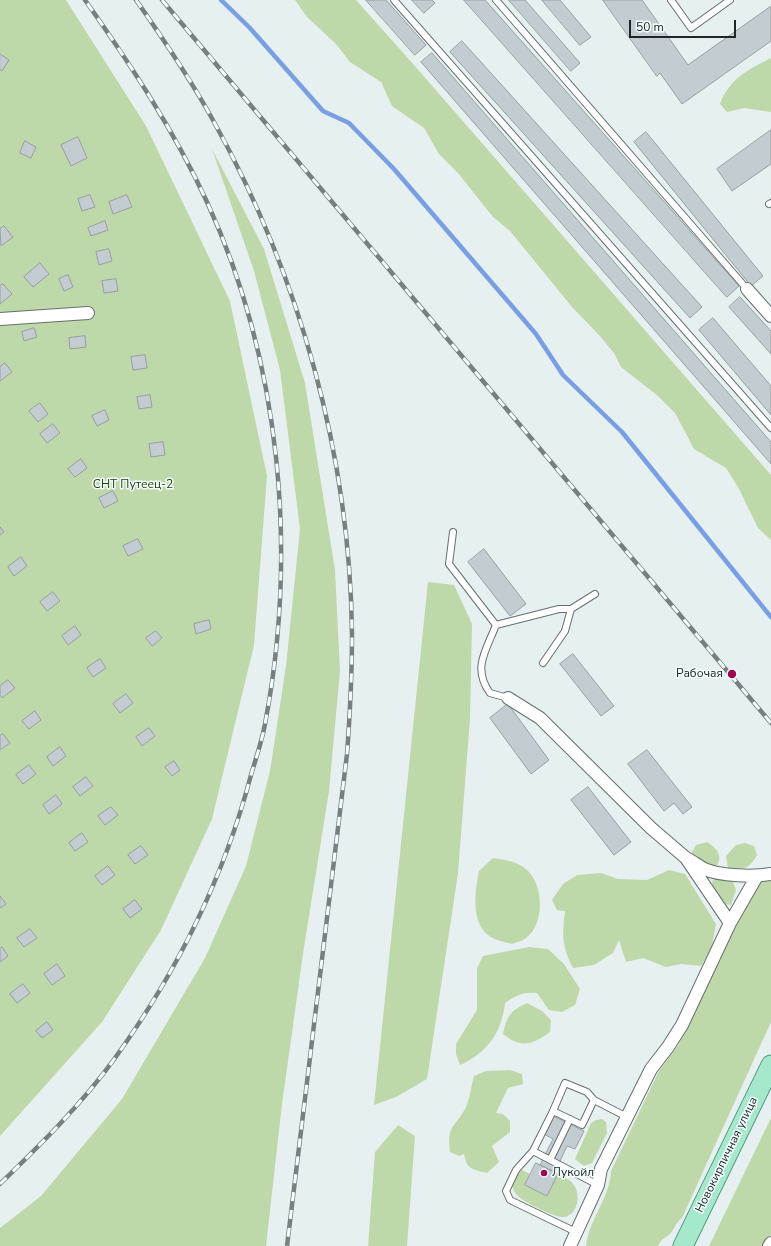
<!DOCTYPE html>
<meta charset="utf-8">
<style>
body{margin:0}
#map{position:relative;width:771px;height:1246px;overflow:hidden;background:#e6f0f0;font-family:"Nunito Sans",sans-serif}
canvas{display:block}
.scale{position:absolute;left:629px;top:20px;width:107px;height:18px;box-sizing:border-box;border:2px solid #222525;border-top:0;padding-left:5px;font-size:12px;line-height:14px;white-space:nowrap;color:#222525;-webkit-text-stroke:3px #f3fefe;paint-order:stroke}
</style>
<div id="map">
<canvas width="771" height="1246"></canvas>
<div class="scale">50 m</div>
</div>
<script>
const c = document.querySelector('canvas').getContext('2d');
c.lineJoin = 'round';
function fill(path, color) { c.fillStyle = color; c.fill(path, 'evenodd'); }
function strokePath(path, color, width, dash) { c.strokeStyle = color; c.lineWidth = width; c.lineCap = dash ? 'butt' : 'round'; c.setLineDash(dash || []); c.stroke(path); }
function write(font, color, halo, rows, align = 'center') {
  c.font = font + ' "Nunito Sans",sans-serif'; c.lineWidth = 3; c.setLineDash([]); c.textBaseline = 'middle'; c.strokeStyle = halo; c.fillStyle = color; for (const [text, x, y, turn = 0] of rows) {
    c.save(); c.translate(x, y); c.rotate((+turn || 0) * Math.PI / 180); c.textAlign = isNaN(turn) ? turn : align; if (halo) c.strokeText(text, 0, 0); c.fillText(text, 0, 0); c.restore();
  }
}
fill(new Path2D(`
 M0 0H66L146 126 230 301 267 476 254 645 212 819 161 930 102 1022 0 1136Z
 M295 0H356L414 65 771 475V540L758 528 738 487 726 468 694 449 675 413 658 396 621 367 614 353 599 335 572 307 510 231 493 217 458 173 439 154 424 128 392 106 381 82 350 62 336 44 307 17Z
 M771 58V112L744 108 727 112 720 104C730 78 748 70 771 58Z
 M212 149 264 249 305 383 335 570 340 671 329 791 303 954 282 1104 266 1246H0V1228L41 1196 122 1099 205 958 246 866 270 771 286 666 300 529 280 370 254 271Z
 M428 582 454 585 472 624 470 719 458 873 427 1079 396 1097 374 1105Z
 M707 842C724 853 723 863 707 874L691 854 696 845Z
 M745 843 754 846 757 855C749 869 744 870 728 868L726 856 736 845Z
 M493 858C505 860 517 861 527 870 544 885 545 924 526 938 523 941 516 942 512 944 506 942 497 941 491 937 470 925 475 890 479 871Z
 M669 870 685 874 716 924 712 947 701 966 681 964 666 967 643 958 626 962 619 940 613 953 594 965 573 968C562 947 562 934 565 911L557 910 552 900 563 884 577 875 601 873 618 879 647 880Z
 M721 878 733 882 736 890 731 905 723 904 711 886 713 880Z
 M771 879V1022L682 1218C675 1223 675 1229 670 1234 665 1238 660 1240 658 1246H586C589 1219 610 1198 611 1171L659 1071 679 1044 753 890 762 881Z
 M529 947 548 949 564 964 580 989 575 1005 562 1012 549 1010 537 993C524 992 516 995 505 1003 502 1032 487 1053 460 1065L456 1054V1044L477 1010V968L483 956Z
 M527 1003 542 1011 551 1020 550 1032C531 1046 521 1048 503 1034 507 1016 510 1011 527 1003Z
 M510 1070 522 1074 523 1084 508 1088 496 1113 503 1114 510 1121V1132L492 1146 499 1162 487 1173C472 1169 467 1170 464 1154L459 1156 450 1152C447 1125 453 1130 465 1109 470 1100 471 1086 474 1076L486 1071Z
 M771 1118V1234L765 1246H709Z
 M602 1119 606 1122 607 1133 592 1163 584 1166 575 1159 591 1123 596 1120Z
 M398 1125 415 1136 407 1246H368L375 1152Z
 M522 1170 530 1174 525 1185 558 1175C563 1177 570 1179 573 1184 581 1193 579 1213 565 1217 557 1219 521 1201 516 1194 514 1192 513 1188 512 1186L516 1175Z`), '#bfd8a9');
strokePath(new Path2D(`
 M221 0 249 27 323 111 349 123 394 169 536 334 563 375 622 432 771 617`), '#799ee2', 4.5);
const building = new Path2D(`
 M366 0H386L426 45 415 55Z
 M412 0H432L435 3 424 13Z
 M464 0H485L739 286 727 297Z
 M509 0H525L580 63 571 71Z
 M542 0H560L591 37 580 45Z
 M603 0H642L688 65 771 6V41L682 104 660 73 657 76Z
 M462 41 702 307 690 318 450 52Z
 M432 53 771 442V464L421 62Z
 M0 54 9 60 2 71 0 70Z
 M771 130V164L732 191 717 169Z
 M646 132 763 276 751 286 634 142Z
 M78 137 87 158 71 166 61 145Z
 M25 141 36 147 31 158 20 153Z
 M90 195 95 207 82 211 78 199Z
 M127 195 132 207 113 214 109 202Z
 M105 221 108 230 91 236 88 228Z
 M4 226 13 237 1 246 0 229Z
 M109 249 112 261 99 265 96 252Z
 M40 263 49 274 33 287 24 277Z
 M68 275 73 287 64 291 59 279Z
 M116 279 118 291 104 293 102 281Z
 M3 284 12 294 0 304V286Z
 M740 297 771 331V354L729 307Z
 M713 318 771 386V415L699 330Z
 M34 328 37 337 24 341 22 332Z
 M85 336 86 347 70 349 69 338Z
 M145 355 147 368 133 370 131 357Z
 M5 363 12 372 0 381V367Z
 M150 395 152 407 139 409 137 397Z
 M40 403 48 414 38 422 29 411Z
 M105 410 109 420 97 426 92 416Z
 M53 424 60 433 47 443 40 434Z
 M163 442 165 455 151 457 149 444Z
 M81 459 87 468 75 477 68 469Z
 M113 491 118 501 104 508 99 498Z
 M0 527 4 532 0 535Z
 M138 539 143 549 128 556 123 546Z
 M484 549 526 604 510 616 468 562Z
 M21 557 27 566 14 576 8 567Z
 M53 592 60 601 47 611 40 602Z
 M209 620 211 629 196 634 194 624Z
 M75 626 81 635 68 645 62 636Z
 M156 631 162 638 152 646 146 638Z
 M573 654 614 706 601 716 560 664Z
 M100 659 106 668 93 677 87 668Z
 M8 680 15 688 2 698 0 695V686Z
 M126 694 133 703 120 713 113 704Z
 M508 704 549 760 531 774 490 718Z
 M35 711 41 720 29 729 22 721Z
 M149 728 155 736 142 746 136 737Z
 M3 734 10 743 0 750V736Z
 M60 747 66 756 53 766 47 757Z
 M647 750 692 807 683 814 674 803 664 811 628 764Z
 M174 761 180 770 172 776 165 767Z
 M29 765 36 774 23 784 16 775Z
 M86 777 93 786 80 796 73 787Z
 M588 787 631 842 614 855 571 800Z
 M56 795 62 804 49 814 43 805Z
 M111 807 118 815 105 825 98 816Z
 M82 833 88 842 75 851 69 843Z
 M141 846 148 855 135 864 128 855Z
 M108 866 115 875 102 885 95 876Z
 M0 896 6 904 0 908Z
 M135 900 142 909 130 918 123 909Z
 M30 929 37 938 24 947 17 938Z
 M2 947 8 956 0 962V949Z
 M57 964 65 976 52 985 44 974Z
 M23 984 30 993 17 1003 10 994Z
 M47 1022 53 1030 42 1038 36 1031Z
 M553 1116 584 1131 575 1149 567 1146 555 1172 540 1165 553 1139 544 1134Z
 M536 1163 558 1174 547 1196 525 1185Z`);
fill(building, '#c3ccd0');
strokePath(building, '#979fa3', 1);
const service = new Path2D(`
 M394 0 771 428
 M496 0 747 289
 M671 0 691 28 730 0
 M769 204 771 203
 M453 532 449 564 496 625
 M543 663 565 631 571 609
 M508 698 490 693C472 668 486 651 496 625L559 609H571L595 594
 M553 1111 565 1083 587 1092 594 1100
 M533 1151 516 1170 506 1191 510 1200 576 1232
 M550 1160 570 1119
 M598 1185 533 1151 553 1111 582 1125 594 1100 627 1117`);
const minor = new Path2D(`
 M747 289 771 316
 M0 319 88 313
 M508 698 540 718 651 828 686 858 730 923
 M688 859C693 862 699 866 704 869 721 876 753 877 771 874
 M570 1246 598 1185 601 1169 651 1069 668 1047 682 1025 730 923 757 876
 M769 1246 771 1243`);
const primary = new Path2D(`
 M683 1246 771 1065`);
strokePath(service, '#666f6f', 8);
strokePath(minor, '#666f6f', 14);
strokePath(primary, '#50997b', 21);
strokePath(service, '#fff', 6);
strokePath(minor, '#fff', 12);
strokePath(primary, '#a5e8cc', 19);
const rail = new Path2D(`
 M136 0C164 40 191 80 214 122 300 277 350 456 352 634 352 674 350 714 347 754L287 1246
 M162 0 771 723
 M0 1184C41 1144 82 1104 115 1058 177 972 224 877 251 775 256 758 262 741 265 724 298 551 281 363 207 202 174 130 130 64 85 0`);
strokePath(rail, '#797f7f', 4.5);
strokePath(rail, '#f3fefe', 3, [9]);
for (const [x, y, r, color] of [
 [732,674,5,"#9d0650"],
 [544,1173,4,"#9d0650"]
]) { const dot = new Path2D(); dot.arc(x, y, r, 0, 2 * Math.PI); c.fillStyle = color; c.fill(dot); strokePath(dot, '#f3fefe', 1.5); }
write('12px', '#273f09', '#f3fefe', [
 ["СНТ Путеец-2",133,485]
]);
write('12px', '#222525', '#f3fefe', [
 ["Рабочая",723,674],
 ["Лукойл",552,1173,"left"]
], 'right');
write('12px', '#222525', '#f3fefe', [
 ["Новокирпичная улица",727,1155,-64]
]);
</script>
